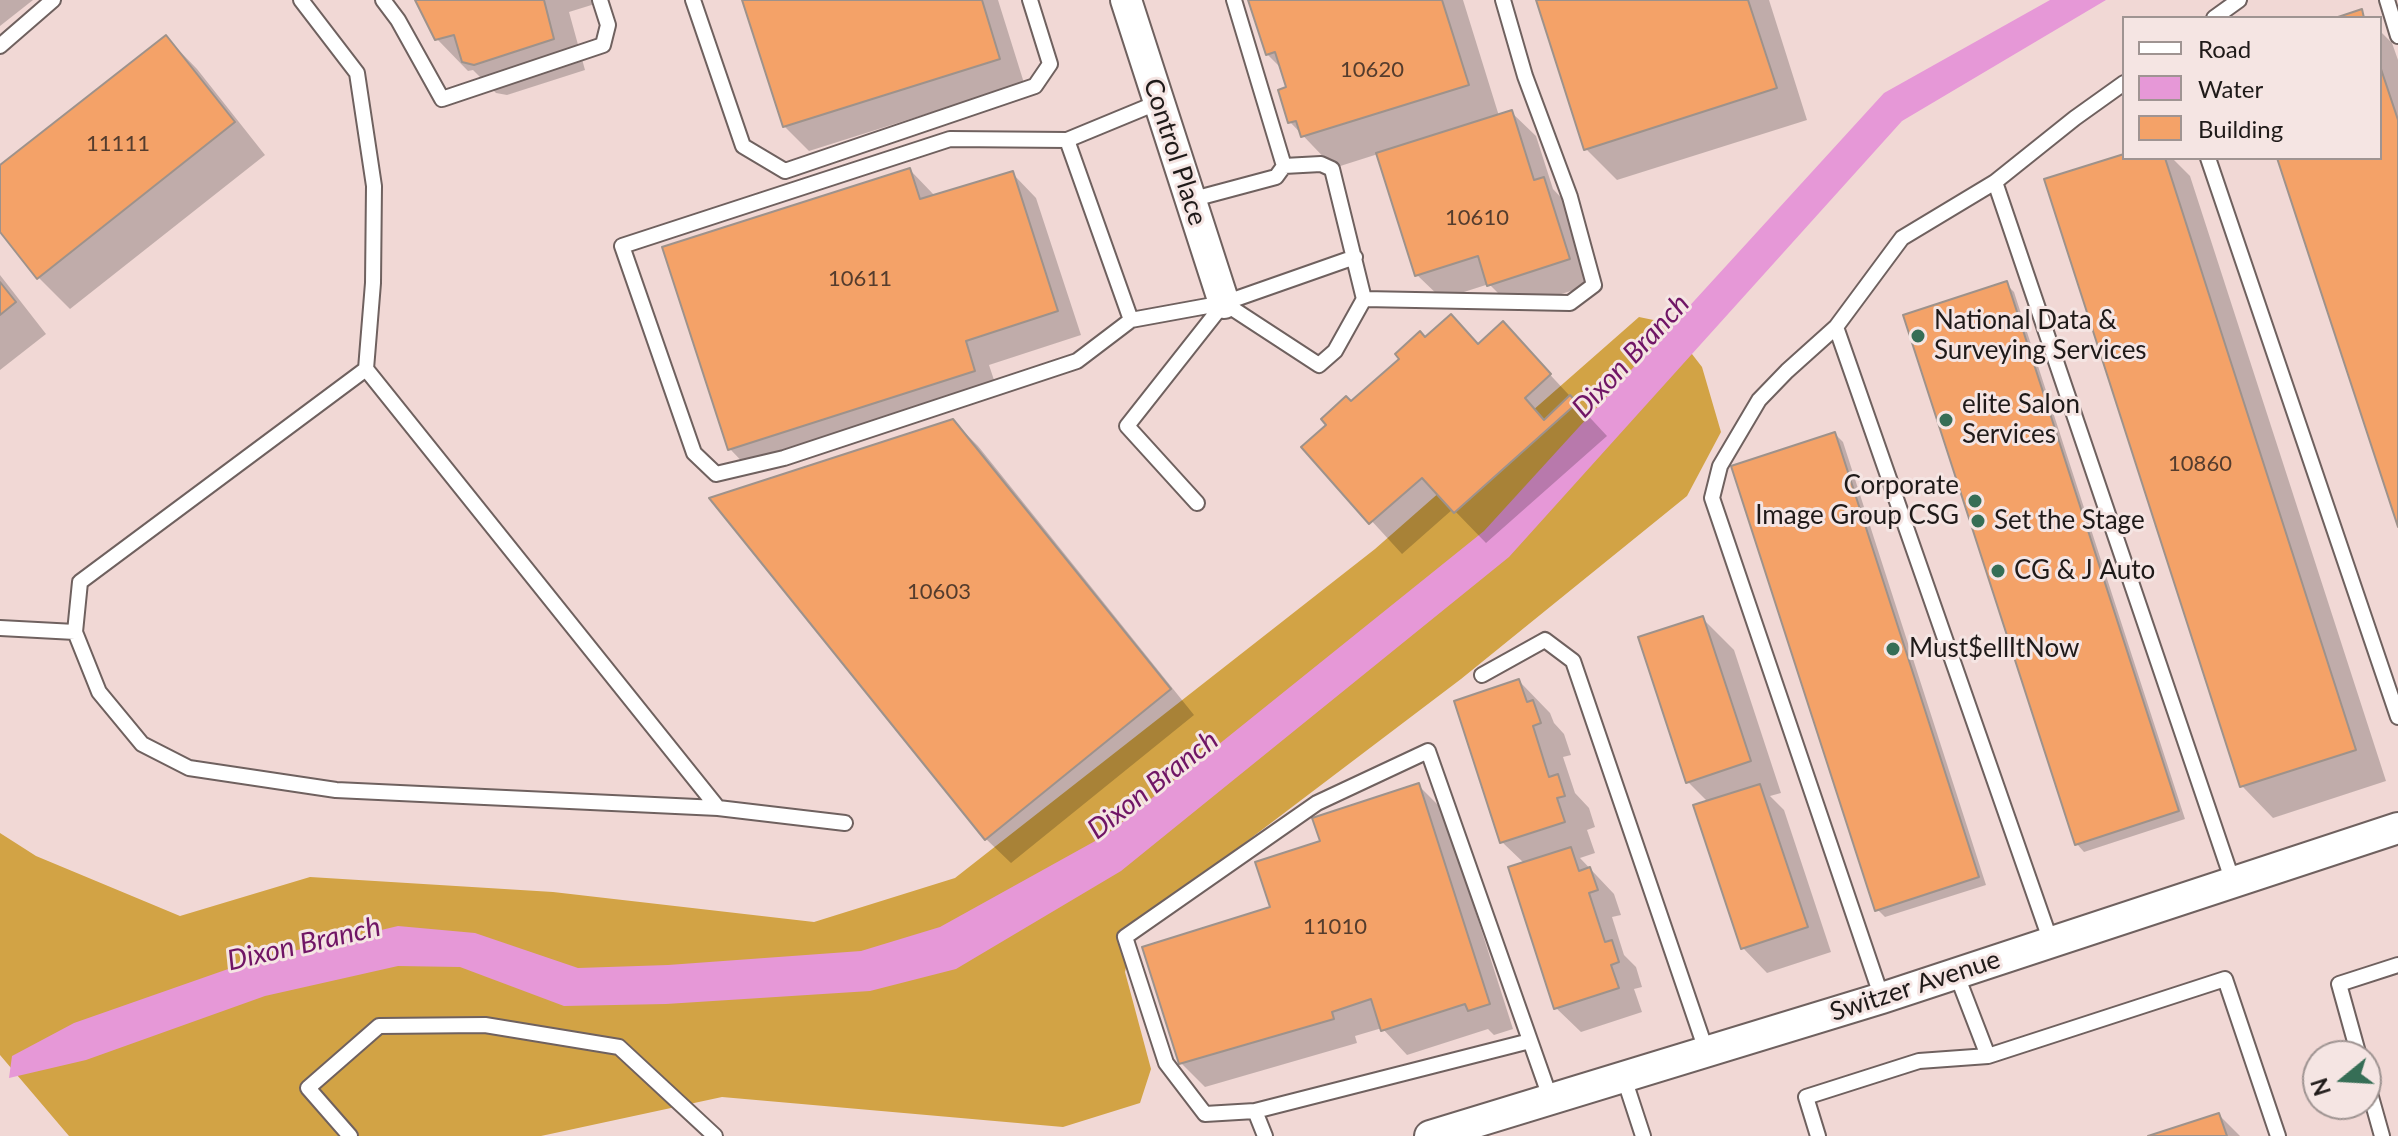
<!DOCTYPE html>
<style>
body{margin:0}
#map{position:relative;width:2398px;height:1136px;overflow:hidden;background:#f5e5e3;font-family:Lato,sans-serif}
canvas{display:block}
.legend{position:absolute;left:2122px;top:16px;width:260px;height:144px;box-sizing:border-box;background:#f5e5e3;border:2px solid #9f9492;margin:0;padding:10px 14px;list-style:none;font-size:24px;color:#1f1a19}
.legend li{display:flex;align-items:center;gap:16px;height:40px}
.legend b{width:40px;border:2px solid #9f9492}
.north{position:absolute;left:2302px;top:1040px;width:80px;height:80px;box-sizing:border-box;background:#f5e5e3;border:2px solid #9f9492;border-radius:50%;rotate:252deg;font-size:22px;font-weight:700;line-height:32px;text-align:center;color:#1f1a19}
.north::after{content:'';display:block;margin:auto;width:28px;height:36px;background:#366e56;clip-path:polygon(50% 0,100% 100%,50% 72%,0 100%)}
</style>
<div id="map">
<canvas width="2398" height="1136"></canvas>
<ul class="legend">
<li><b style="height:10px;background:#fff"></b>Road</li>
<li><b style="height:22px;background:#e698d7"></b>Water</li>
<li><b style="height:22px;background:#f4a268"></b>Building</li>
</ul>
<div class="north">N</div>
</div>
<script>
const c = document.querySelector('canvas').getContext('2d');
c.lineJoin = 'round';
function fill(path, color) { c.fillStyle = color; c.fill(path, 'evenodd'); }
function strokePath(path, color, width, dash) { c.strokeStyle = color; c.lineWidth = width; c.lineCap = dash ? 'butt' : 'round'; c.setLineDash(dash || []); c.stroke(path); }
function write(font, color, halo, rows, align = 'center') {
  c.font = font + ' Lato,sans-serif'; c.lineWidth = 6; c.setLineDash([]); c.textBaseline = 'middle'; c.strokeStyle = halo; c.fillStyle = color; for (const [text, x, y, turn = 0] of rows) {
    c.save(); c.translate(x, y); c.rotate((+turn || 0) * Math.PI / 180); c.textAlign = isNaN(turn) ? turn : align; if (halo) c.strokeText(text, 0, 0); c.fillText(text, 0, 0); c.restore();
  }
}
fill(new Path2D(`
 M0 0H2398V1136H0ZM2124 18H2380V158H2124ZM2318 1056H2366V1104H2318Z`), '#f1d8d5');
fill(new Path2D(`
 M1639 317 1668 323 1702 367 1721 432 1687 496 1461 679 1135 926 1125 972 1151 1069 1140 1103 1063 1127 722 1097 541 1136H69L0 1055V833L36 856 180 916 310 877 553 892 814 922 955 878 1375 549Z`), '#d2a345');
fill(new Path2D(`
 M2050 0H2106L1902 121 1509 557 1121 871 956 969 870 991 666 1004 564 1006 460 967 398 966 265 996 86 1060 9 1078 12 1056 74 1023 251 961 398 926 475 933 578 968 668 965 861 951 940 927 1106 835 1484 531 1884 93Z`), '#e698d7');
fill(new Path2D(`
 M0 0H33L0 26Z
 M417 0H598V3L569 12 585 70 507 95 496 93 473 70 468 71 437 39Z
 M744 0H998L1024 83 809 151 784 126Z
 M1250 0H1463L1499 116 1511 112 1536 136 1553 189 1567 204 1593 284 1514 309 1489 284 1442 299 1417 275 1378 154 1334 168 1290 122 1288 89 1282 69 1267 54Z
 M1538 0H1769L1807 120 1617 180 1586 149Z
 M2380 31 2392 43 2398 60V520L2279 158H2380Z
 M166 37 197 69 265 155 70 309 39 278 0 229V168Z
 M2124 156V158H2172L2190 176 2386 781 2273 818 2242 786 2046 181Z
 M910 170 935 196 1012 173 1036 198 1081 335 989 365 999 395 754 474 730 449Z
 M0 275 46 334 0 370Z
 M2006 284 2014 292 2185 819 2084 852 2077 844Z
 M1503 324 1607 436 1486 543 1453 509 1402 554 1304 447 1425 339 1479 345Z
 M953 421 978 446 1194 715 1011 863 986 839Z
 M1835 434 1843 442 1986 885 1885 917 1877 909Z
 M1702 618 1734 650 1781 793 1770 796 1784 810 1831 952 1767 973 1743 948 1708 802 1688 782Z
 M1519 681 1550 713 1554 723 1564 734 1571 755 1563 757 1575 793 1589 808 1595 827 1587 830 1595 853 1580 858 1614 894 1621 915 1612 917 1624 955 1636 967 1642 987 1634 989 1642 1012 1581 1032 1556 1008 1525 864 1502 842Z
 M1419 786 1443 810 1513 1029 1494 1035 1488 1029 1407 1055 1382 1028 1355 1036 1357 1043 1205 1087 1181 1063 1272 908 1322 843Z
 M2219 1115 2240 1136H2155Z`), '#0003');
const building = new Path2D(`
 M415 0H544L554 39 474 65 462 62 454 35 435 40Z
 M742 0H982L1000 59 783 127Z
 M1248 0H1442L1469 85 1301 137 1296 121 1288 123 1278 90 1286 87 1275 52 1266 55Z
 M1536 0H1748L1777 88 1584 150Z
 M2362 9 2364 18H2335Z
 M166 35 235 122 37 279 0 232V165Z
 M2380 66 2398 120V527L2277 158H2380Z
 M1512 110 1534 180 1544 177 1570 259 1487 286 1478 256 1415 276 1376 153Z
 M2124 154V158H2165L2356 750 2240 787 2044 179Z
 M910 168 920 199 1013 171 1058 311 966 341 975 371 728 450 662 247Z
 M2007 281 2179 811 2075 845 1903 315Z
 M0 282 16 302 0 315Z
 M1451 314 1478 344 1503 321 1551 374 1525 398 1544 420 1570 395 1577 403 1454 513 1422 478 1369 524 1301 447 1326 425 1321 419 1346 396 1351 401 1399 359 1395 354 1420 331 1425 337Z
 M953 419 1171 689 985 840 709 498Z
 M1835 432 1979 877 1875 911 1731 466Z
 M1703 616 1751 761 1686 783 1638 637Z
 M1519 679 1527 702 1533 700 1541 723 1533 726 1549 777 1558 774 1565 796 1557 798 1565 822 1500 843 1454 701Z
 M1419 783 1490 1004 1468 1011 1465 1004 1381 1031 1371 999 1332 1012 1334 1019 1179 1064 1142 947 1270 907 1255 862 1320 841 1312 818Z
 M1760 784 1808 927 1741 949 1693 805Z
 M1571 847 1579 871 1590 867 1598 890 1589 893 1605 942 1612 940 1619 962 1611 965 1619 988 1554 1009 1508 867Z
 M2219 1113 2227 1136H2148Z`);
fill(building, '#f4a268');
strokePath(building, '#9e928b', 2);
const service = new Path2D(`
 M301 0 357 73 374 186 373 283 366 369 718 808
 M383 0 398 20 442 99 603 45 608 25 600 0
 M693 0 743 146 785 171 1035 86 1050 64 1030 0
 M2387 0 2398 36
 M2214 18 2239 0
 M0 46 53 0
 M1159 102 1067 140 1131 320 1224 303
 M1067 140 950 139 622 246 694 453 716 474 784 458 1077 361 1131 320
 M2208 158 2398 717
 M1284 166 1321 164 1332 169 1364 299
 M1995 182 2233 882
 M1190 200 1276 177 1284 166 1234 0
 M1355 257 1224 303 1319 365 1335 351 1364 299 1570 303 1594 285 1570 197 1525 76 1503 0
 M1836 327 2051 942
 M366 369 80 582 75 632 99 692 142 744 189 768 336 790 718 808 845 823
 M1197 503 1127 426 1224 303
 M0 628 75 632
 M1482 675 1545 640 1573 661 1707 1053
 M1956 973 1988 1056 2225 979 2278 1136
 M1882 998 1712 498 1720 466 1759 400 1787 371 1836 327 1902 238 1995 182 2075 118 2124 83
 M2359 1056 2339 984 2398 965
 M1624 1078 1643 1136
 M2366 1079 2382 1136
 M1255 1111 1530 1041
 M350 1136 308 1088 379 1026 485 1025 619 1047 715 1136
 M1265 1136 1255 1111 1205 1114 1166 1063 1125 937 1317 803 1428 751 1551 1100
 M1818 1136 1806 1097 1919 1061 1988 1056`);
const minor = new Path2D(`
 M1126 0 1224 303
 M1430 1136 1882 998 2398 828`);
strokePath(service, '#6f615f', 18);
strokePath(minor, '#6f615f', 34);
strokePath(service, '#fff', 14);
strokePath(minor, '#fff', 30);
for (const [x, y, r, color] of [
 [1918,336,8,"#366e56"],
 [1946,420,8,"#366e56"],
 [1975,501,8,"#366e56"],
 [1978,521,8,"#366e56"],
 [1998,571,8,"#366e56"],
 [1893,649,8,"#366e56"]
]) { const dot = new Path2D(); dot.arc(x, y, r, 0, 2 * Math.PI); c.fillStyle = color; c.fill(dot); strokePath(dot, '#f5e5e3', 3); }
write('22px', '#543c2d', null, [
 ["10620",1372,70],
 ["11111",118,144],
 ["10610",1477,218],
 ["10611",860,279],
 ["10860",2200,464],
 ["10603",939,592],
 ["11010",1335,927]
]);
write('26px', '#1f1a19', '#f5e5e3', [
 ["Control Place",1175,152,72],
 ["Switzer Avenue",1915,986,-18]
]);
write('26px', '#1f1a19', '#f5e5e3', [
 ["National Data &",1934,321],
 ["Surveying Services",1934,351],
 ["elite Salon",1962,405],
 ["Services",1962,435],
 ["Corporate",1959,486,"right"],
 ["Image Group CSG",1959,516,"right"],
 ["Set the Stage",1994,521],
 ["CG & J Auto",2014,571],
 ["Must$ellItNow",1909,649]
], 'left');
write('italic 28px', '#701565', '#f5e5e3', [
 ["Dixon Branch",1631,356,-47],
 ["Dixon Branch",1153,785,-38],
 ["Dixon Branch",304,944,-13]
]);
</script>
